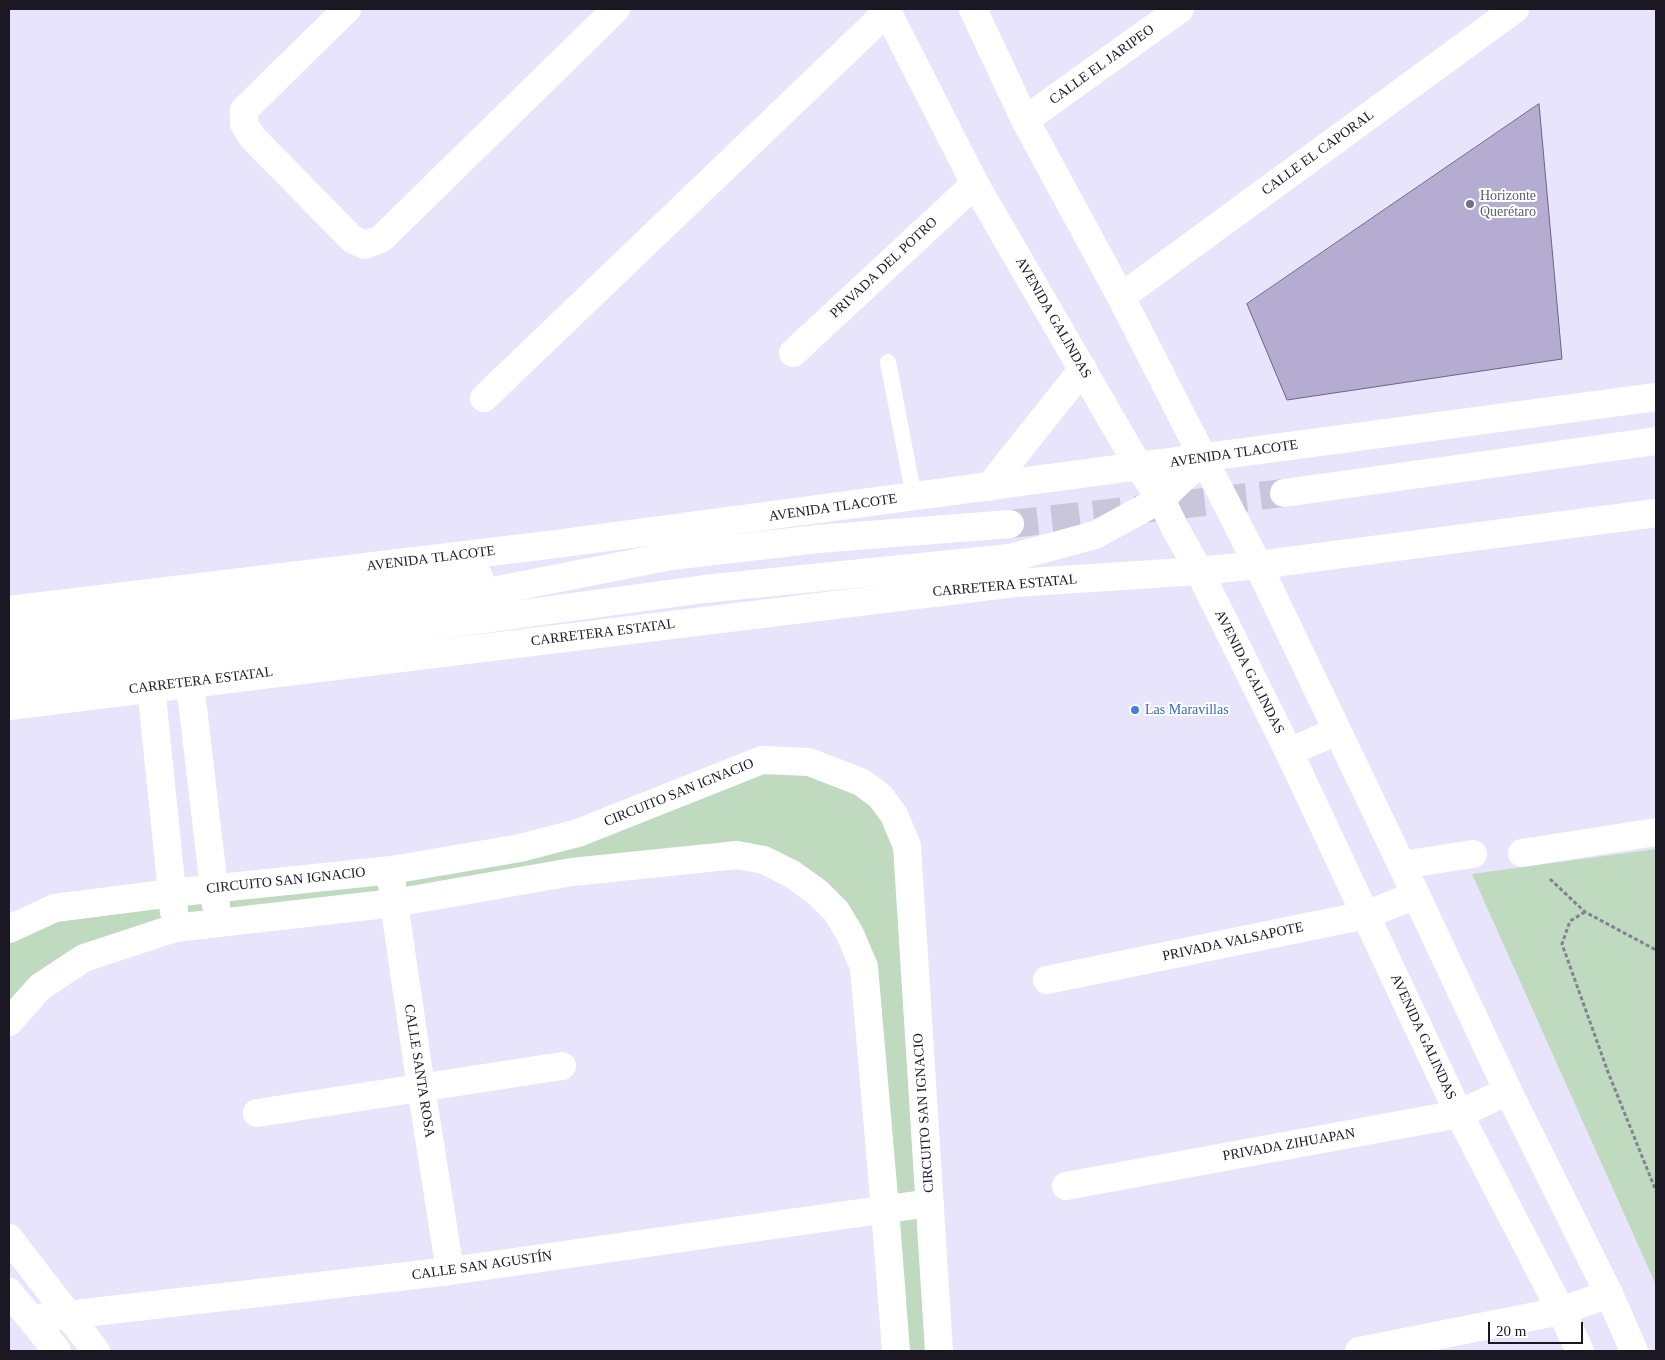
<!DOCTYPE html>
<meta charset="utf-8">
<style>
body{margin:0}
#map{position:relative;width:1665px;height:1360px;overflow:hidden;background:#e8e4fb;font-family:"Times New Roman",serif}
canvas{display:block}
.frame{position:absolute;inset:0;border:10px solid #1b1823;pointer-events:none}
.scale{position:absolute;left:1488px;top:1322px;width:95px;height:22px;box-sizing:border-box;border:2px solid #1b1823;border-top:0;padding-left:6px;font-size:15px;line-height:18px;white-space:nowrap;color:#1b1823;-webkit-text-stroke:4px #fff;paint-order:stroke}
</style>
<div id="map">
<canvas width="1665" height="1360"></canvas>
<div class="frame"></div>
<div class="scale">20 m</div>
</div>
<script>
const c = document.querySelector('canvas').getContext('2d');
c.lineJoin = 'round';
function fill(path, color) { c.fillStyle = color; c.fill(path, 'evenodd'); }
function strokePath(path, color, width, dash) { c.strokeStyle = color; c.lineWidth = width; c.lineCap = dash ? 'butt' : 'round'; c.setLineDash(dash || []); c.stroke(path); }
function write(font, color, halo, rows, align = 'center') {
  c.font = font + ' "Times New Roman",serif'; c.lineWidth = 4; c.setLineDash([]); c.textBaseline = 'middle'; c.strokeStyle = halo; c.fillStyle = color; for (const [text, x, y, turn = 0] of rows) {
    c.save(); c.translate(x, y); c.rotate((+turn || 0) * Math.PI / 180); c.textAlign = isNaN(turn) ? turn : align; if (halo) c.strokeText(text, 0, 0); c.fillText(text, 0, 0); c.restore();
  }
}
fill(new Path2D(`
 M762 760 809 762 894 815 939 1351H896L850 934 764 860 218 924 84 958 9 1022V929L520 848Z
 M1656 849V1285L1472 874Z`), '#bfdabe');
const building = new Path2D(`
 M1539 104 1562 359 1287 400 1247 304Z`);
fill(building, '#b4add1');
strokePath(building, '#6a657e', 1);
strokePath(new Path2D(`
 M1010 524 1284 493`), '#c9c5db', 28, [28, 14]);
strokePath(new Path2D(`
 M1550 879 1585 912 1656 950
 M1585 912 1570 921 1562 944 1608 1072 1656 1191`), '#848192', 3, [4, 2.5]);
strokePath(new Path2D(`
 M888 362 914 497`), '#fff', 16);
strokePath(new Path2D(`
 M347 9 244 110V124L252 137 352 239 365 245 381 239 616 9
 M1025 120 1180 9
 M1121 297 1515 9
 M793 353 975 184
 M484 398 888 11
 M190 683 216 905
 M151 687 174 912
 M9 706 1015 583 1199 571 1258 565 1656 513
 M1289 752 1337 731
 M1522 853 1656 832
 M1402 865 1473 854
 M392 884 394 903 421 1087 450 1271
 M9 929 55 908 172 893 392 870 520 848 578 833 762 760 809 762 861 782 880 796 894 815 907 846 939 1351
 M1047 980 1366 915 1416 895
 M9 1022 40 987 84 958 175 928 394 903 572 872 737 855 764 860 792 874 817 892 836 911 850 934 864 967 885 1209 896 1351
 M257 1113 562 1066
 M1066 1186 1459 1114 1508 1091
 M9 1238 96 1351
 M9 1292 57 1351
 M32 1319 450 1271 930 1203
 M1359 1351 1561 1311 1609 1294`), '#fff', 28);
strokePath(new Path2D(`
 M886 9 975 184 1139 467 1161 499 1175 528 1199 571 1289 752 1459 1114 1561 1311 1580 1351
 M973 9 1025 120 1121 297 1258 565 1416 895 1508 1091 1609 1294 1634 1351
 M989 487 1083 369
 M1284 493 1656 441
 M9 610 556 544 1656 397
 M9 636 206 607 479 577
 M9 658 406 608 671 556 818 539 1010 524
 M9 684 704 589 1010 558 1095 535 1161 499 1204 458`), '#fff', 28);
for (const [x, y, r, color] of [
 [1470,204,5,"#6b7280"],
 [1135,710,5,"#3f7fe0"]
]) { const dot = new Path2D(); dot.arc(x, y, r, 0, 2 * Math.PI); c.fillStyle = color; c.fill(dot); strokePath(dot, '#fff', 2); }
write('14px', '#1b1823', '#fff', [
 ["CALLE EL JARIPEO",1102,65,-36],
 ["CALLE EL CAPORAL",1318,153,-36],
 ["PRIVADA DEL POTRO",884,268,-43],
 ["AVENIDA GALINDAS",1053,318,60],
 ["AVENIDA TLACOTE",1234,454,-8],
 ["AVENIDA TLACOTE",833,508,-8],
 ["AVENIDA TLACOTE",431,559,-7],
 ["CARRETERA ESTATAL",1005,586,-5],
 ["CARRETERA ESTATAL",603,633,-7],
 ["AVENIDA GALINDAS",1249,672,63],
 ["CARRETERA ESTATAL",201,681,-7],
 ["CIRCUITO SAN IGNACIO",679,793,-22],
 ["CIRCUITO SAN IGNACIO",286,881,-6],
 ["PRIVADA VALSAPOTE",1233,942,-12],
 ["AVENIDA GALINDAS",1423,1037,65],
 ["CALLE SANTA ROSA",419,1071,81],
 ["CIRCUITO SAN IGNACIO",924,1113,-94],
 ["PRIVADA ZIHUAPAN",1289,1145,-10],
 ["CALLE SAN AGUSTÍN",482,1266,-8]
]);
write('14px', '#5b616d', '#fff', [
 ["Horizonte",1480,196],
 ["Querétaro",1480,212]
], 'left');
write('14px', '#366cbe', '#fff', [
 ["Las Maravillas",1145,710]
], 'left');
</script>
